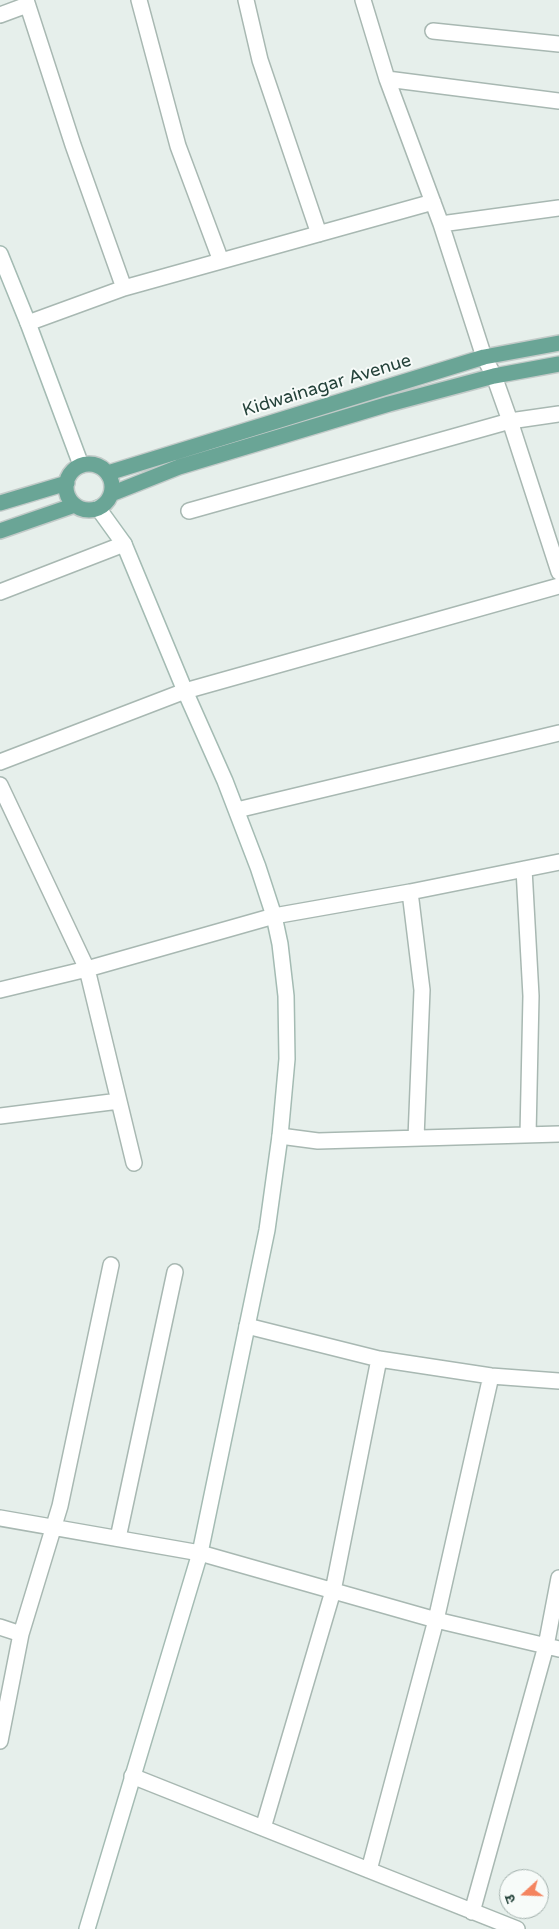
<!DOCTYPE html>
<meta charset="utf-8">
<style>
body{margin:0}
#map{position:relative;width:559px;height:1929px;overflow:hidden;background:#e6efeb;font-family:"Varela Round","Noto Sans Devanagari",sans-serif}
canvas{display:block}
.north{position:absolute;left:499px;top:1869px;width:50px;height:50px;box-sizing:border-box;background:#f7fbf9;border:1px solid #a3b1ad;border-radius:50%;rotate:250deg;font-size:14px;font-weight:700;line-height:20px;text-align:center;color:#24423a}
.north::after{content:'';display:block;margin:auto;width:18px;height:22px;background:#f4845f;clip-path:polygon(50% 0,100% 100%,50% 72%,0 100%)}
</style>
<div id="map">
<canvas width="559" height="1929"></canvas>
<div class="north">उ</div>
</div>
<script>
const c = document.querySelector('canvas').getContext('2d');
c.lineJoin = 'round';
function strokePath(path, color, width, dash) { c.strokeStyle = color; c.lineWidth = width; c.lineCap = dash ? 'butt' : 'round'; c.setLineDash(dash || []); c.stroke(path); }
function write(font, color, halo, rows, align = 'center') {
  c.font = font + ' "Varela Round",sans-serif'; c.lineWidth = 4; c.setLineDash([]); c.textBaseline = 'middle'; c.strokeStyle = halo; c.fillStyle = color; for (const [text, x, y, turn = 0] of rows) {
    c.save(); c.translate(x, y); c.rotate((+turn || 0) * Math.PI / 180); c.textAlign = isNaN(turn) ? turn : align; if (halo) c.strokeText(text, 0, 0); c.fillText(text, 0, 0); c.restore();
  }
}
const street = new Path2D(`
 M26 0 73 145 124 288
 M139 0 178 146 221 261
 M246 0 260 60 319 234
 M363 0 387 79 441 224 484 357 494 376 510 421 559 572
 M0 15 27 5
 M433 31 559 44
 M387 79 559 101
 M441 224 559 208
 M28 323 124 288 433 202
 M189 511 510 421 559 414
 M0 592 124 544
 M0 762 185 691 559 586
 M0 785 87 969 134 1163
 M237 810 559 733
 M524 869 531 996 528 1135
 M410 892 422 990 416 1138
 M0 990 87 969 274 916 410 892 559 862
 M0 1116 119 1101
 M280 1136 318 1141 559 1134
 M247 1326 379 1359 491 1376 559 1381
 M0 1518 200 1553 436 1620 559 1649
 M118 1538 175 1272
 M0 1627 21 1634
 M0 1741 21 1634 60 1506 111 1265
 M132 1776 517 1929
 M263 1828 333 1591 379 1359
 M369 1870 436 1620 491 1376
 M472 1912 546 1646 559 1578`);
const secondary = new Path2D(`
 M0 254 28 323 81 465
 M87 1929 200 1553 267 1230 280 1136 287 1059 286 996 280 944 274 916 258 867 225 781 185 691 124 544 98 508`);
const primary = new Path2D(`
 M66 487a23 23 0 1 1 46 0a23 23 0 1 1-46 0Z
 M108 473 484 357 559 343
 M111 494 179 467 389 404 494 376 559 364
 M0 503 67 483
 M0 531 75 505`);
strokePath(street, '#a8b8b2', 18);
strokePath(secondary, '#a4bbb3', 18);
strokePath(primary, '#c2cac8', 18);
strokePath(street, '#fff', 15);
strokePath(secondary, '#fff', 15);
strokePath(primary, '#6aa596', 15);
write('18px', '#24423a', '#f7fbf9', [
 ["Kidwainagar Avenue",327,386,-17]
]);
</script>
